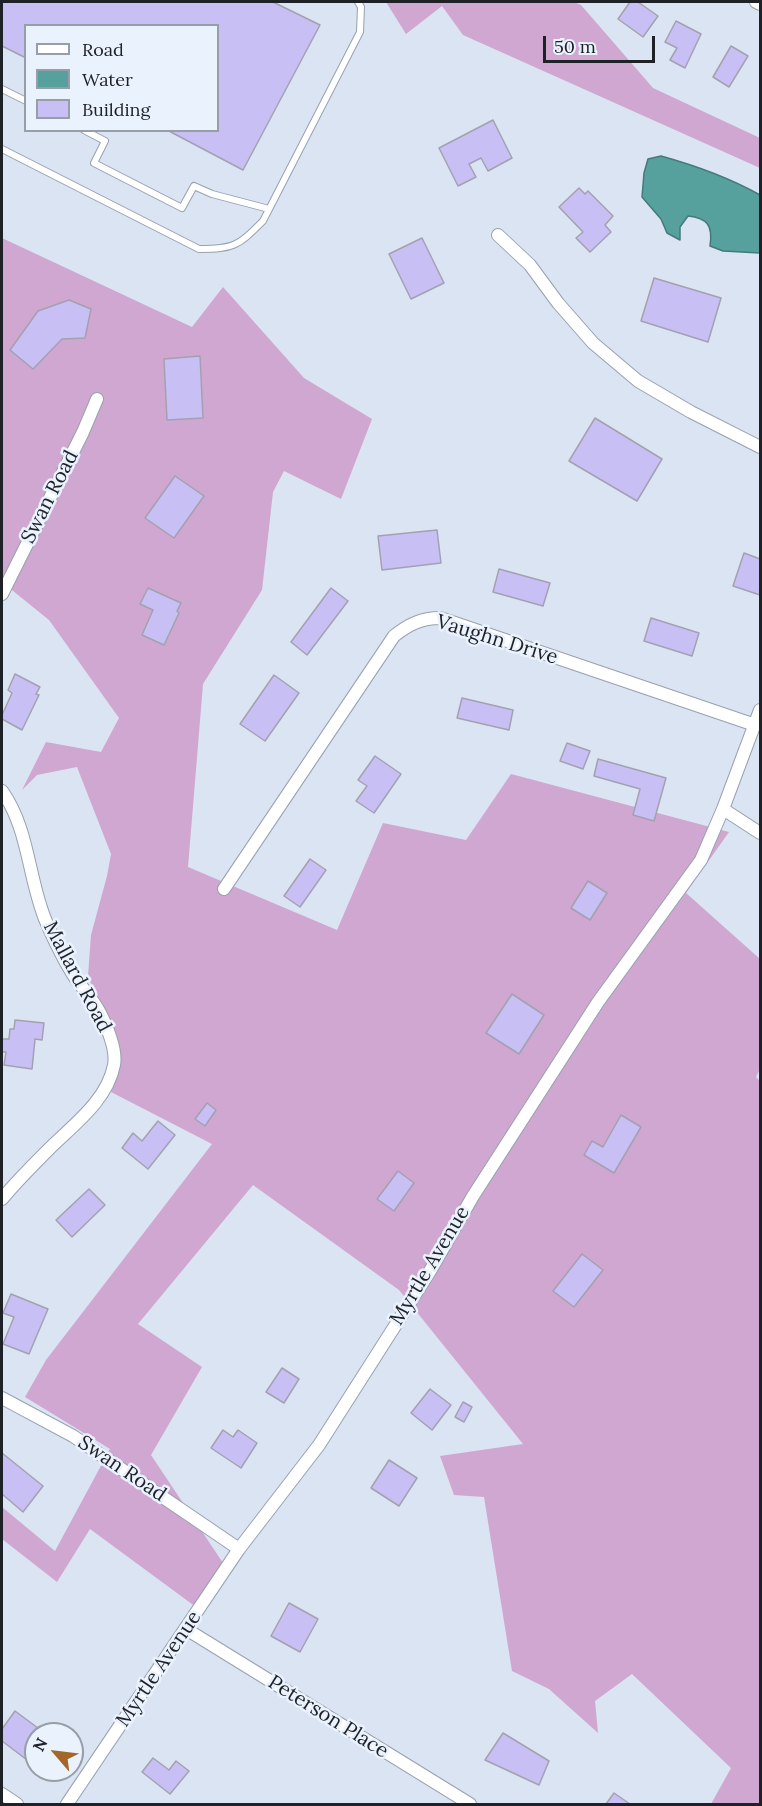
<!DOCTYPE html>
<style>
body{margin:0}
#map{position:relative;width:762px;height:1806px;overflow:hidden;background:#dbe4f3;font-family:Lora,serif}
canvas{display:block}
.frame{position:absolute;inset:0;border:3px solid #1e2126;pointer-events:none}
.legend{position:absolute;left:24px;top:24px;width:195px;height:108px;box-sizing:border-box;background:#eaf2fd;border:2px solid #989ea7;margin:0;padding:8px 10px;list-style:none;font-size:18px;color:#1e2126}
.legend li{display:flex;align-items:center;gap:12px;height:30px}
.legend b{width:30px;border:2px solid #989ea7}
.north{position:absolute;left:24px;top:1722px;width:60px;height:60px;box-sizing:border-box;background:#eaf2fd;border:2px solid #989ea7;border-radius:50%;rotate:298deg;font-size:16px;font-weight:700;line-height:24px;text-align:center;color:#1e2126}
.north::after{content:'';display:block;margin:auto;width:21px;height:27px;background:#a36829;clip-path:polygon(50% 0,100% 100%,50% 72%,0 100%)}
.scale{position:absolute;left:543px;top:36px;width:112px;height:27px;box-sizing:border-box;border:3px solid #1e2126;border-top:0;padding-left:8px;font-size:18px;line-height:21px;white-space:nowrap;color:#1e2126;-webkit-text-stroke:4px #eaf2fd;paint-order:stroke}
</style>
<div id="map">
<canvas width="762" height="1806"></canvas>
<div class="frame"></div>
<ul class="legend">
<li><b style="height:8px;background:#fff"></b>Road</li>
<li><b style="height:16px;background:#56a09e"></b>Water</li>
<li><b style="height:16px;background:#c8c0f5"></b>Building</li>
</ul>
<div class="north">N</div>
<div class="scale">50 m</div>
</div>
<script>
const c = document.querySelector('canvas').getContext('2d');
c.lineJoin = 'round';
function fill(path, color) { c.fillStyle = color; c.fill(path, 'evenodd'); }
function strokePath(path, color, width, dash) { c.strokeStyle = color; c.lineWidth = width; c.lineCap = dash ? 'butt' : 'round'; c.setLineDash(dash || []); c.stroke(path); }
function write(font, color, halo, rows, align = 'center') {
  c.font = font + ' Lora,serif'; c.lineWidth = 5; c.setLineDash([]); c.textBaseline = 'middle'; c.strokeStyle = halo; c.fillStyle = color; for (const [text, x, y, turn = 0] of rows) {
    c.save(); c.translate(x, y); c.rotate((+turn || 0) * Math.PI / 180); c.textAlign = isNaN(turn) ? turn : align; if (halo) c.strokeText(text, 0, 0); c.fillText(text, 0, 0); c.restore();
  }
}
fill(new Path2D(`
 M386 2H574L581 5 653 88 760 138V168L463 35 442 6 406 34Z
 M2 238 192 327 223 287 304 378 372 419 341 499 284 471 273 492 262 590 203 684 188 867 337 930 383 823 466 840 511 774 729 832 686 893 760 959V1069L756 1077 760 1081V1804H711L731 1768 632 1674 595 1701 598 1733 549 1689 512 1671 484 1497 454 1495 440 1456 523 1444 399 1290 253 1185 138 1324 202 1367 151 1455 227 1569 200 1610 90 1529 57 1582 2 1539V1507L55 1551 110 1449 25 1397 46 1360 212 1144 111 1092 119 1049 88 976 91 935 107 876 111 854 77 767 37 775 22 790 46 742 101 752 119 718 49 620 2 582Z`), '#cfa7d1');
const water = new Path2D(`
 M661 156C697 166 728 177 760 195V253L723 251 710 246C713 226 708 218 688 216L680 227V240L667 233 661 219 642 197 644 173 648 159Z`);
fill(water, '#56a09e');
strokePath(water, '#457a7a', 1.5);
const building = new Path2D(`
 M2 2H273L320 25 243 170 167 130H218V26H26V58L2 46Z
 M630 2H638L658 16 643 37 618 19Z
 M676 21 701 34 685 68 670 60 677 48 665 42Z
 M731 46 748 56 729 87 713 77Z
 M493 120 512 158 488 171 481 158 469 164 476 177 458 186 439 148Z
 M579 188 585 194 588 191 613 216 605 225 611 232 590 252 576 238 583 232 559 207Z
 M422 238 444 283 411 299 389 254Z
 M654 278 721 298 708 342 641 321Z
 M69 300 91 309 85 338 62 339 33 369 10 350 38 311Z
 M200 356 203 418 167 420 164 359Z
 M595 418 662 459 637 501 569 461Z
 M175 476 204 496 174 538 145 518Z
 M437 530 441 563 382 570 378 536Z
 M744 553 760 559V595L733 586Z
 M499 569 550 583 543 606 493 592Z
 M148 588 181 603 177 611 179 613 164 645 142 635 153 610 140 604Z
 M331 588 348 601 307 655 291 642Z
 M651 618 699 633 692 656 644 641Z
 M15 674 40 687 36 694 39 695 22 730 2 719V715L12 693 8 690Z
 M274 675 299 693 265 741 240 724Z
 M462 698 513 710 509 730 457 718Z
 M567 743 590 751 583 769 560 761Z
 M375 756 401 774 374 813 356 801 367 786 358 780Z
 M598 759 666 778 654 821 633 815 640 789 594 776Z
 M310 859 326 870 300 907 284 896Z
 M588 881 607 893 590 920 571 908Z
 M512 994 544 1015 519 1054 486 1033Z
 M15 1020 44 1023 42 1040 35 1039 32 1069 4 1065 6 1052H2V1039H9L10 1029H14Z
 M207 1103 216 1110 205 1126 195 1119Z
 M621 1115 641 1127 614 1173 584 1155 592 1141 603 1147Z
 M158 1121 175 1135 148 1169 122 1148 133 1133 142 1141Z
 M398 1171 414 1183 394 1211 377 1199Z
 M89 1189 105 1205 72 1237 56 1220Z
 M582 1254 603 1270 574 1307 553 1291Z
 M11 1294 48 1309 29 1354 3 1344 14 1317 3 1313Z
 M282 1368 299 1379 284 1403 266 1392Z
 M430 1389 451 1405 432 1430 411 1413Z
 M463 1402 472 1407 464 1422 455 1417Z
 M223 1430 233 1437 238 1430 257 1443 241 1468 211 1448Z
 M2 1453 43 1486 23 1512 2 1494Z
 M389 1460 417 1478 399 1506 371 1488Z
 M289 1603 318 1619 300 1652 271 1636Z
 M15 1711 46 1734H36V1756L31 1763 2 1741V1729Z
 M503 1733 549 1761 539 1785 485 1760Z
 M153 1758 169 1770 176 1761 189 1771 170 1794 142 1772Z
 M614 1793 630 1804H606Z`);
fill(building, '#c8c0f5');
strokePath(building, '#a3a1b0', 1.5);
const service = new Path2D(`
 M2 89 26 101
 M84 130 105 141 94 163 182 208 194 186 212 194 269 209
 M2 149 199 249C234 249 238 246 263 221L360 32 361 7 358 2`);
const minor = new Path2D(`
 M756 2 760 4
 M498 235 530 265 558 303 593 343 638 381 691 412 760 447
 M2 594 83 432 97 399
 M2 791C29 829 28 877 45 919 54 940 64 961 76 979 84 990 94 1001 100 1013 107 1027 117 1049 114 1065 107 1101 73 1125 48 1150 32 1166 16 1182 2 1199
 M723 809 760 833
 M224 889 394 636C409 624 422 618 440 618L755 725
 M2 1398 73 1436 239 1549
 M186 1629 470 1804
 M2 1794 17 1804
 M67 1804 239 1549 319 1445 430 1271 473 1196 598 1002 701 860 723 809 760 710`);
strokePath(service, '#98a1ae', 8);
strokePath(minor, '#98a1ae', 14);
strokePath(service, '#fff', 6);
strokePath(minor, '#fff', 12);
write('20px', '#1e2126', '#eaf2fd', [
 ["Swan Road",50,497,-63],
 ["Vaughn Drive",497,640,17],
 ["Mallard Road",77,977,62],
 ["Myrtle Avenue",430,1266,-59],
 ["Swan Road",122,1469,34],
 ["Myrtle Avenue",159,1669,-56],
 ["Peterson Place",328,1717,32]
]);
</script>
